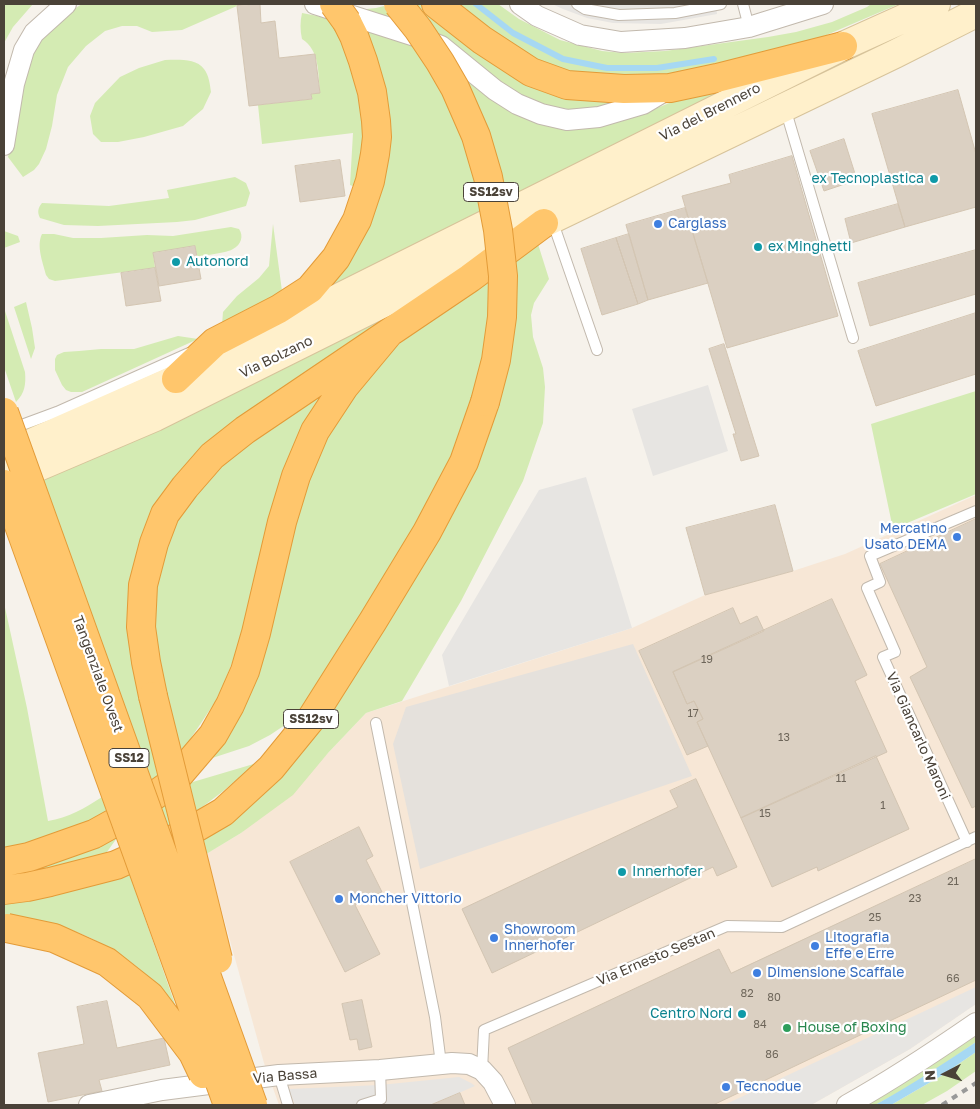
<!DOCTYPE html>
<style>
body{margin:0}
#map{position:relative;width:980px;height:1109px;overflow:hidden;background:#f6f2eb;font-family:"Golos Text",sans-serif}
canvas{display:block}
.frame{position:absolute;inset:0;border:5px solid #4a4238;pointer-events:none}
.north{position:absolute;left:920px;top:1049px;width:50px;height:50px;-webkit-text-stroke:4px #fff;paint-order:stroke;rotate:265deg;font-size:14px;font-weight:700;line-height:20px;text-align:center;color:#4a4238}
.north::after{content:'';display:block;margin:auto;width:18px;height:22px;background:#4a4238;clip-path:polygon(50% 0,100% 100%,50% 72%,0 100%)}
</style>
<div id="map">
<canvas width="980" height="1109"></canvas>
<div class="frame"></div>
<div class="north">N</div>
</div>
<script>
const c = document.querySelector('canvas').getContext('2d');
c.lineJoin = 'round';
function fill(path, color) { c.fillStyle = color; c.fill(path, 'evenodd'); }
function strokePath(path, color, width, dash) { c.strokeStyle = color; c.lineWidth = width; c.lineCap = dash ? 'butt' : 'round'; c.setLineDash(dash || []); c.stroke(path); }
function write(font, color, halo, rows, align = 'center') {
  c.font = font + ' "Golos Text",sans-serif'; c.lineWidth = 4.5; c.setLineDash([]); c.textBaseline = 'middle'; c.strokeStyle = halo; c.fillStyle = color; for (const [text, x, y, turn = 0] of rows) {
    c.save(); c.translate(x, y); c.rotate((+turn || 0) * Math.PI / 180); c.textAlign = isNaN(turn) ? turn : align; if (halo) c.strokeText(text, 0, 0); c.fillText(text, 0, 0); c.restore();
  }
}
fill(new Path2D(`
 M976 495V1004L910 1049 811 1105H279L264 1063 206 854 241 833 328 753 366 713 632 628 705 595 793 571 845 554Z`), '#f7e7d6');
fill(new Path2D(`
 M633 644 692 776 420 869 393 744 406 707Z`), '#e5e1dc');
fill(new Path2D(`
 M4 4H33L13 27 4 43Z
 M82 4H236L237 6 182 30 152 32 137 26H122L105 31 86 46 68 67 57 95 52 126 46 149 39 164 34 170 23 177 8 157 27 60 40 40 74 9Z
 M409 4H421L468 44 626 100 599 107 586 109H568L549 106 532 101 510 90 432 32Z
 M451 4H498L519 19 560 40 602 51 624 53 665 51 768 37 796 32 832 22 867 7 871 4H899L789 51 721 71 600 79 533 63Z
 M384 6 395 19 357 10 376 8Z
 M302 13 333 19 349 46 367 113 358 188 350 185 353 133 262 144 258 105 312 99 311 94 320 92C318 74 320 50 302 39 300 30 300 22 302 13Z
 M358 24 414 44 445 94 469 151 484 213 323 294 371 208Z
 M165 60C177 60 196 58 204 69 209 75 210 85 211 92L203 109 183 126 144 137 118 142H101L93 134 90 116 95 103 120 77 139 68Z
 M452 64 486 96 501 105 633 116 662 106 694 93 721 85 726 92 504 202Z
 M235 177 246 183 250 193 246 206 195 220 177 222 98 226 64 225 40 218C37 212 38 208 42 203L109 206 169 198 167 190Z
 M273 224 282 291 267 301 222 325 223 312 237 296 259 278 269 266Z
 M231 227 239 229C244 236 241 245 233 249 227 253 205 255 197 257L195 246 153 253 155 268 55 281 49 279 46 275C43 263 36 246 42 234H54L73 238H101L147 235 173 236Z
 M4 231 18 236 20 242 4 248Z
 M538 244 549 279 534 303 531 315 533 337 543 368 545 387 543 423 523 481 461 601 402 701 366 713 328 753 293 795 241 833 203 856 198 836 219 822 453 508 511 262Z
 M489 276V315L479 381 457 456 423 516 297 717 270 735 249 746 197 763 277 587 318 447 379 360 417 330Z
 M26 302 32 328 35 348 31 359 14 307Z
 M412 304 203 451 146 540 160 775 149 784 40 481Z
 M4 308 25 372C26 384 25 393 16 402L4 367Z
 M178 336 198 339 82 392H71L66 390 62 385 55 370V359L57 355 64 352 79 351 101 349H134Z
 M332 382 239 645 223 686 215 702 179 756 150 611 171 524 226 457Z
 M976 391V494L893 529 871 424Z
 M4 603 27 708 48 821C68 818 85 808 102 797L107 813 85 825 32 843 4 848Z
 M257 763 222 792 193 814 186 784Z
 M165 797 173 827 166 832 156 803Z
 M115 833 117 838 104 856 4 878V870Z
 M128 870 177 1010C148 967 102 938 53 924 37 919 20 917 4 915V900Z
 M976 1030V1042L937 1069 905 1089 875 1105H856Z
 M976 1052V1071L947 1091 922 1105H891L941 1076Z`), '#d4ebb3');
fill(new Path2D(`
 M552 4H716L717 14 661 24 613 23 587 18 563 9Z
 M708 385 728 451 653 476 632 409Z
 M586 477 632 628 449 686 442 655 539 490Z
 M976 987V1004L910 1049 811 1105H724Z
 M459 1077 471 1083 475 1086 431 1105H295L289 1089 380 1085Z`), '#e7e5e2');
fill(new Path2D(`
 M976 1042V1052L941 1076 891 1105H875C910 1086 943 1064 976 1042Z`), '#a6d8f3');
strokePath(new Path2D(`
 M476 4 513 33 563 59 607 68H657L714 59`), '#a6d8f3', 6);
const building = new Path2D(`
 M260 4 261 23 275 21 279 58 315 54 320 93 311 94 312 99 249 106 237 6Z
 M958 90 976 154V207L905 227 872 114Z
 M844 139 857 180 824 191 810 151Z
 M792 156 838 316 727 348 682 196 731 183 729 175Z
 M340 160 345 196 300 202 295 166Z
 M898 204 905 227 851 243 845 219Z
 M685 208 708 283 648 300 626 225Z
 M629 234 648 300 638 304 616 238Z
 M616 238 638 304 602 315 581 249Z
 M195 246 201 279 159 286 153 253Z
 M976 250V294L870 326 858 283Z
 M155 268 161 301 126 306 121 273Z
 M976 313V374L876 406 858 351Z
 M724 344 759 456 741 461 733 434H736L709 349Z
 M775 505 793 571 705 595 686 528Z
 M976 519V806L972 808 910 677 927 667 880 564Z
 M832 599 867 675 855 681 887 752 741 818 697 722 703 719 694 701 687 704 673 672Z
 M733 608 740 624 757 616 764 631 673 672 687 704 694 701 703 719 697 722 708 746 687 755 639 651Z
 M876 756 909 829 818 871 817 867 772 887 741 818Z
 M696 779 737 867 717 876 713 867 492 973 462 909 678 807 670 791Z
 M359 827 373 856 366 860 382 892 355 905 380 954 345 972 290 862Z
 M976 859V980L713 1105H533L508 1048 719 949 731 973Z
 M362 1000 372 1047 359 1050 357 1039 350 1040 342 1004Z
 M107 1001 117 1048 164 1038 170 1065 99 1080 102 1091 48 1102 38 1053 84 1044 77 1007Z
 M460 1093 465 1105H431Z`);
fill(building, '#dbd0c2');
strokePath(building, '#d3c5b2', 1);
const lane = new Path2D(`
 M577 4 585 9 619 15 675 13 721 4
 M743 4 749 27
 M785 108 853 338
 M552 220 597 350
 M11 429 57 412 189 353
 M376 723 435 1017 441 1064
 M967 842 883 657 895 652 867 588 880 582 870 556 976 511
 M482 1070 484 1030 727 926 782 927 976 837
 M279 1075 288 1105
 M362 1105 381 1099 380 1070`);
const street = new Path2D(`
 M315 4 418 37 441 46 495 90 517 104 541 114 567 120 599 117 643 104 668 89
 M520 4 537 16 580 35 621 42 685 38 749 27 823 4
 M4 145 14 84 24 50 34 33 66 4
 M89 1105 162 1090 279 1075 380 1070 452 1063 469 1064 482 1070 493 1082 505 1105
 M847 1105C892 1080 934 1052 976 1023`);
const secondary = new Path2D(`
 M4 455 176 379 843 46 936 4
 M5 481 155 417 544 223 895 54 976 13`);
const highway = new Path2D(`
 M436 4 482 40 531 72 567 85 624 89 670 88 717 78 843 46
 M176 379 215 342 279 309 310 289 336 258 357 220 370 181 375 154 377 137 376 121 372 92 363 61 354 36 347 22
 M153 696 146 662 141 627 143 585 154 543 165 514 185 487 212 456 245 430 470 278 544 223
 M4 862 29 857 94 834 121 819 172 783 213 735 230 705 245 671 256 633 282 522 296 476 315 431 344 387 389 333
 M4 890 27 887 50 882 116 865 187 833 223 812 271 768 311 719 373 621 427 532 464 462 485 402`);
strokePath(lane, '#c2b9ad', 12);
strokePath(street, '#c2b9ad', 22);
strokePath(secondary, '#d7c39a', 30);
strokePath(highway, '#e39b38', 30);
strokePath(lane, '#fff', 10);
strokePath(street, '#fff', 20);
strokePath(secondary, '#fff0cb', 28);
strokePath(highway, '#ffc66c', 28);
strokePath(new Path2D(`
 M942 1105 976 1083`), '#999', 4, [6, 6]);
const highwayBridge = new Path2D(`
 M334 4 347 22
 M398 4 418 29 440 62 455 88 476 136 488 177 498 230 503 276 502 317 496 360 485 402
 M4 412 253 1105
 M4 484 228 1105
 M153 696 218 959
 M7 928 54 938 107 962 150 996 193 1053 203 1074`);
strokePath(highwayBridge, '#e39b38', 30, []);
strokePath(highwayBridge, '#ffc66c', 28);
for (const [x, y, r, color] of [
 [934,179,5,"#0f9aa8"],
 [658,224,5,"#3f7fe0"],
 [758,247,5,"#0f9aa8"],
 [176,262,5,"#0f9aa8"],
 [957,537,5,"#3f7fe0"],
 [622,872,5,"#0f9aa8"],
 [339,899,5,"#3f7fe0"],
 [494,938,5,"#3f7fe0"],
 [815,946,5,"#3f7fe0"],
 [757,973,5,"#3f7fe0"],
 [742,1014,5,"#0f9aa8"],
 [787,1028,5,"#2e9e5b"],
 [726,1087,5,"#3f7fe0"]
]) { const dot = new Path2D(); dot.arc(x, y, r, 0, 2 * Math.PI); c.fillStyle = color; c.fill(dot); strokePath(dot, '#fff', 2); }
write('11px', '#6e665a', null, [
 ["19",707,660],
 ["17",693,714],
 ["13",784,738],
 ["11",841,779],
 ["1",883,806],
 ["15",765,814],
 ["21",953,882],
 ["23",915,899],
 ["25",875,918],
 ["66",953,979],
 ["82",747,994],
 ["80",774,998],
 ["84",760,1025],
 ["86",772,1055]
]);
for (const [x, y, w] of [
 [491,192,55],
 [311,719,55],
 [129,758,40]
]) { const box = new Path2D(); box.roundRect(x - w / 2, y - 9.5, w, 19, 4); c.fillStyle = '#fff'; c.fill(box); strokePath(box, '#4a4238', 1); }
write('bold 12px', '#4a4238', null, [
 ["SS12sv",491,192],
 ["SS12sv",311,719],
 ["SS12",129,758]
]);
write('14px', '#4a4238', '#fff', [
 ["Via del Brennero",710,112,-27],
 ["Via Bolzano",276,357,-26],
 ["Tangenziale Ovest",98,674,70],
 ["Via Giancarlo Maroni",918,736,66],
 ["Via Ernesto Sestan",656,957,-23],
 ["Via Bassa",285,1076,-5]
]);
write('14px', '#0d838f', '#fff', [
 ["ex Tecnoplastica",924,179,"right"],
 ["ex Minghetti",768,247],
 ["Autonord",186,262],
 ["Innerhofer",632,872],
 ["Centro Nord",732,1014,"right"]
], 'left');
write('14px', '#366cbe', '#fff', [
 ["Carglass",668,224],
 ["Mercatino",947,529,"right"],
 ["Usato DEMA",947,545,"right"],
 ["Moncher Vittorio",349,899],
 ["Showroom",504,930],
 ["Innerhofer",504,946],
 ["Litografia",825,938],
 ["Effe e Erre",825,954],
 ["Dimensione Scaffale",767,973],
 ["Tecnodue",736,1087]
], 'left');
write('14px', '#27864d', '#fff', [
 ["House of Boxing",797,1028]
], 'left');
</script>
